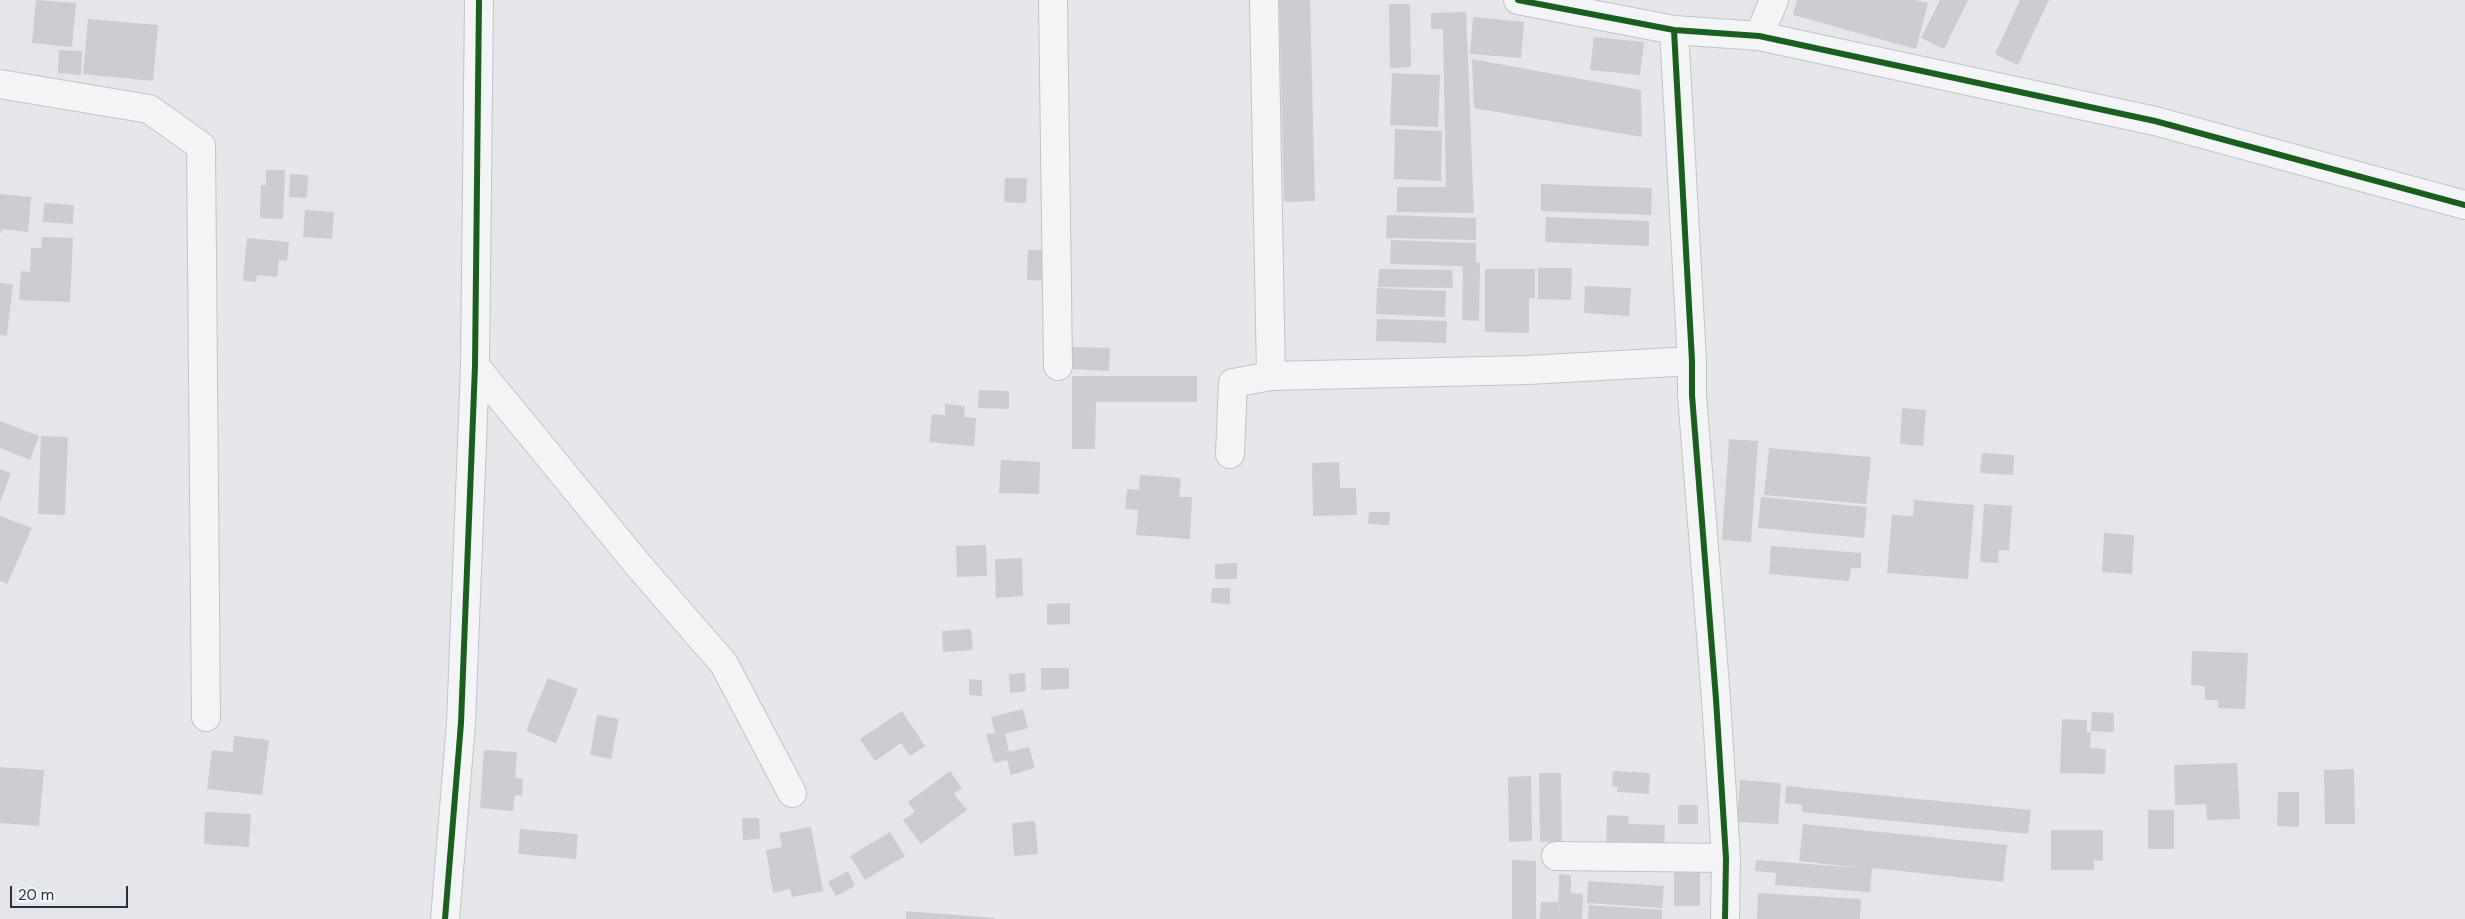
<!DOCTYPE html>
<style>
body{margin:0}
#map{position:relative;width:2465px;height:919px;overflow:hidden;background:#e4e6e9;font-family:"DM Sans",sans-serif}
canvas{display:block}
.scale{position:absolute;left:10px;top:886px;width:118px;height:22px;box-sizing:border-box;border:2px solid #293044;border-top:0;padding-left:6px;font-size:15px;line-height:18px;white-space:nowrap;color:#293044;-webkit-text-stroke:4px #f2f4f8;paint-order:stroke}
</style>
<div id="map">
<canvas width="2465" height="919"></canvas>
<div class="scale">20 m</div>
</div>
<script>
const c = document.querySelector('canvas').getContext('2d');
c.lineJoin = 'round';
function fill(path, color) { c.fillStyle = color; c.fill(path, 'evenodd'); }
function strokePath(path, color, width, dash) { c.strokeStyle = color; c.lineWidth = width; c.lineCap = dash ? 'butt' : 'round'; c.setLineDash(dash || []); c.stroke(path); }
fill(new Path2D(`
 M36 0 76 3 72 47 32 43Z
 M1279 0H1310L1315 201 1284 202Z
 M1797 0H1915L1928 3 1916 49 1793 15Z
 M1940 0H1968L1944 49 1921 38Z
 M2020 0H2049L2018 65 1995 54Z
 M1389 4H1410L1411 67 1390 68Z
 M1466 12 1474 213 1397 212V187H1446L1443 29H1431V13Z
 M1473 17 1524 22 1521 58 1470 54Z
 M88 19 158 25 153 81 83 74Z
 M1594 37 1644 42 1640 75 1590 70Z
 M59 50 82 51 81 75 58 73Z
 M1472 59 1641 90 1642 137 1474 108Z
 M1392 73 1440 75 1438 127 1390 125Z
 M1395 129 1442 131 1441 181 1394 179Z
 M266 170H285L283 219 260 218 261 185H266Z
 M290 174 308 175 307 198 289 197Z
 M1005 178H1027L1026 203 1004 202Z
 M1541 184 1652 188 1651 215 1541 211Z
 M0 194 31 197 28 232 2 229 0 234Z
 M44 203 74 205 73 224 43 222Z
 M305 210 334 212 332 239 303 237Z
 M1387 215 1476 218V240L1386 238Z
 M1546 217 1649 221V246L1545 242Z
 M42 237 73 238 70 302 19 300 21 271 30 272 31 248H41Z
 M247 238 289 242 287 261 279 260 277 277 257 275 256 282 243 281Z
 M1391 240 1476 243V262L1480 263 1479 321 1462 320 1463 266 1390 264Z
 M1028 250H1051L1050 281 1027 280Z
 M1538 268H1572L1571 300 1538 299Z
 M1379 269 1452 270 1453 288 1378 287Z
 M1485 269H1535V298H1529V333L1485 332Z
 M0 283 13 284 7 336 0 335Z
 M1585 286 1631 288 1629 316 1584 313Z
 M1377 288 1446 291 1445 317 1376 314Z
 M1377 319 1447 321 1446 343 1376 341Z
 M1072 347 1110 348 1109 371 1071 369Z
 M1072 376H1197V402H1096L1095 449H1072Z
 M979 390 1009 391V409L978 408Z
 M945 404 965 406 964 417 976 418 974 446 929 442 932 414 945 415Z
 M1902 408 1926 410 1923 446 1900 444Z
 M0 421 39 436 30 460 0 448Z
 M41 436 68 437 65 515 38 514Z
 M1729 439 1758 441 1751 542 1722 540Z
 M1769 448 1871 457 1866 504 1764 495Z
 M1982 453 2014 455 2013 475 1980 473Z
 M1001 460 1040 462 1039 494 999 493Z
 M1339 462 1340 488H1356L1357 515 1313 516 1312 463Z
 M0 469 11 473 0 502Z
 M1140 475 1181 478 1179 497H1192L1190 539 1136 535 1138 510 1125 509 1127 489 1139 490Z
 M1761 497 1867 507 1864 538 1758 528Z
 M1914 500 1974 505 1968 579 1887 573 1892 515 1913 516Z
 M1984 504 2012 506 2009 551 1999 550 1998 563 1980 562Z
 M1369 512H1390L1389 525 1368 524Z
 M0 516 32 528 7 584 0 581Z
 M2104 533 2134 535 2132 574 2102 572Z
 M986 545 987 576 957 577 956 546Z
 M1771 546 1861 553V568H1851L1849 581 1769 574Z
 M1022 558 1023 596 996 598 995 559Z
 M1237 563V579H1215V564Z
 M1212 588H1230V604L1211 603Z
 M1070 603V624L1047 625V604Z
 M971 629 973 650 943 652 942 631Z
 M2192 651 2248 653 2245 709 2218 708V700H2205V686L2191 685Z
 M1041 668H1069V689L1041 690Z
 M1025 673 1026 691 1010 693 1009 674Z
 M548 678 578 689 556 743 526 731Z
 M969 679 982 680V696L969 695Z
 M1023 709 1028 728 1005 734 1009 752 1029 747 1035 768 1011 775 1007 760 994 763 986 734 995 733 991 717Z
 M902 711 925 746 910 756 901 743 875 761 860 739Z
 M2092 712 2114 713V732L2091 731Z
 M597 715 619 719 611 759 590 755Z
 M2062 719 2087 720V733L2091 732 2090 748 2106 749 2105 774 2060 773Z
 M234 736 269 740 262 795 207 789 212 750 233 752Z
 M484 750 517 752 515 778 523 779 522 796 515 795 513 811 480 808Z
 M2237 763 2240 819 2207 820 2206 804 2175 805 2174 765Z
 M0 767 44 770 39 826 0 823Z
 M2354 769 2355 824H2325L2324 770Z
 M950 771 962 788 954 794 967 810 921 844 903 820 915 812 908 802Z
 M1613 771 1650 773 1649 794 1617 792 1618 787 1612 786Z
 M1539 773H1561L1562 842H1540Z
 M1531 776 1532 841 1509 842 1508 777Z
 M1740 780 1781 783 1778 824 1737 822Z
 M1786 786 2031 810 2028 834 1802 812V805L1785 803Z
 M2278 792H2299V827L2277 826Z
 M1678 805H1698V824H1678Z
 M2148 810H2174V849H2148Z
 M205 812 251 814 249 847 204 844Z
 M1607 815 1629 816 1628 824 1665 825 1664 852 1606 851Z
 M742 818H759L760 839 743 840Z
 M1035 821 1038 854 1014 856 1012 823Z
 M1803 824 2007 845 2003 882 1872 868 1870 892 1775 885 1776 873 1755 871 1756 860 1860 868 1799 861Z
 M811 827 823 891 792 897 790 889 773 893 766 850 782 847 779 833Z
 M520 829 578 834 576 859 518 854Z
 M2051 830H2103V861L2094 860V870H2051Z
 M890 832 905 856 865 880 850 856Z
 M1512 860 1536 861V919H1512Z
 M1674 869H1700V906H1674Z
 M848 871 855 886 836 896 828 882Z
 M1559 874 1571 875V893L1583 894 1582 919H1558Z
 M1588 881 1664 886 1662 908 1587 903Z
 M1758 893 1861 899 1860 919H1757Z
 M1541 902H1558V919H1540Z
 M1589 905 1662 910V919H1588Z
 M906 911 995 918V919H906Z`), '#cbcdd1');
const minor = new Path2D(`
 M1053 0 1058 366
 M1264 0 1271 376
 M1518 0 1674 30 1759 36 2155 121 2465 205
 M1674 30 1692 361V395L1716 699 1726 858 1725 919
 M1759 36 1774 0
 M0 84 149 109 201 146 206 717
 M475 366 639 566 724 664 792 793
 M1230 454 1233 383 1271 376 1528 370 1692 361
 M1556 856 1726 858
 M445 919 461 723 475 366 479 0`);
strokePath(minor, '#c1c3c7', 30);
strokePath(minor, '#f3f4f6', 28);
strokePath(new Path2D(`
 M1518 0 1674 30 1759 36 2155 121 2465 205
 M1674 30 1692 361V395L1716 699 1726 858 1725 919
 M445 919 461 723 475 366 479 0`), '#1b5e20', 6);
</script>
